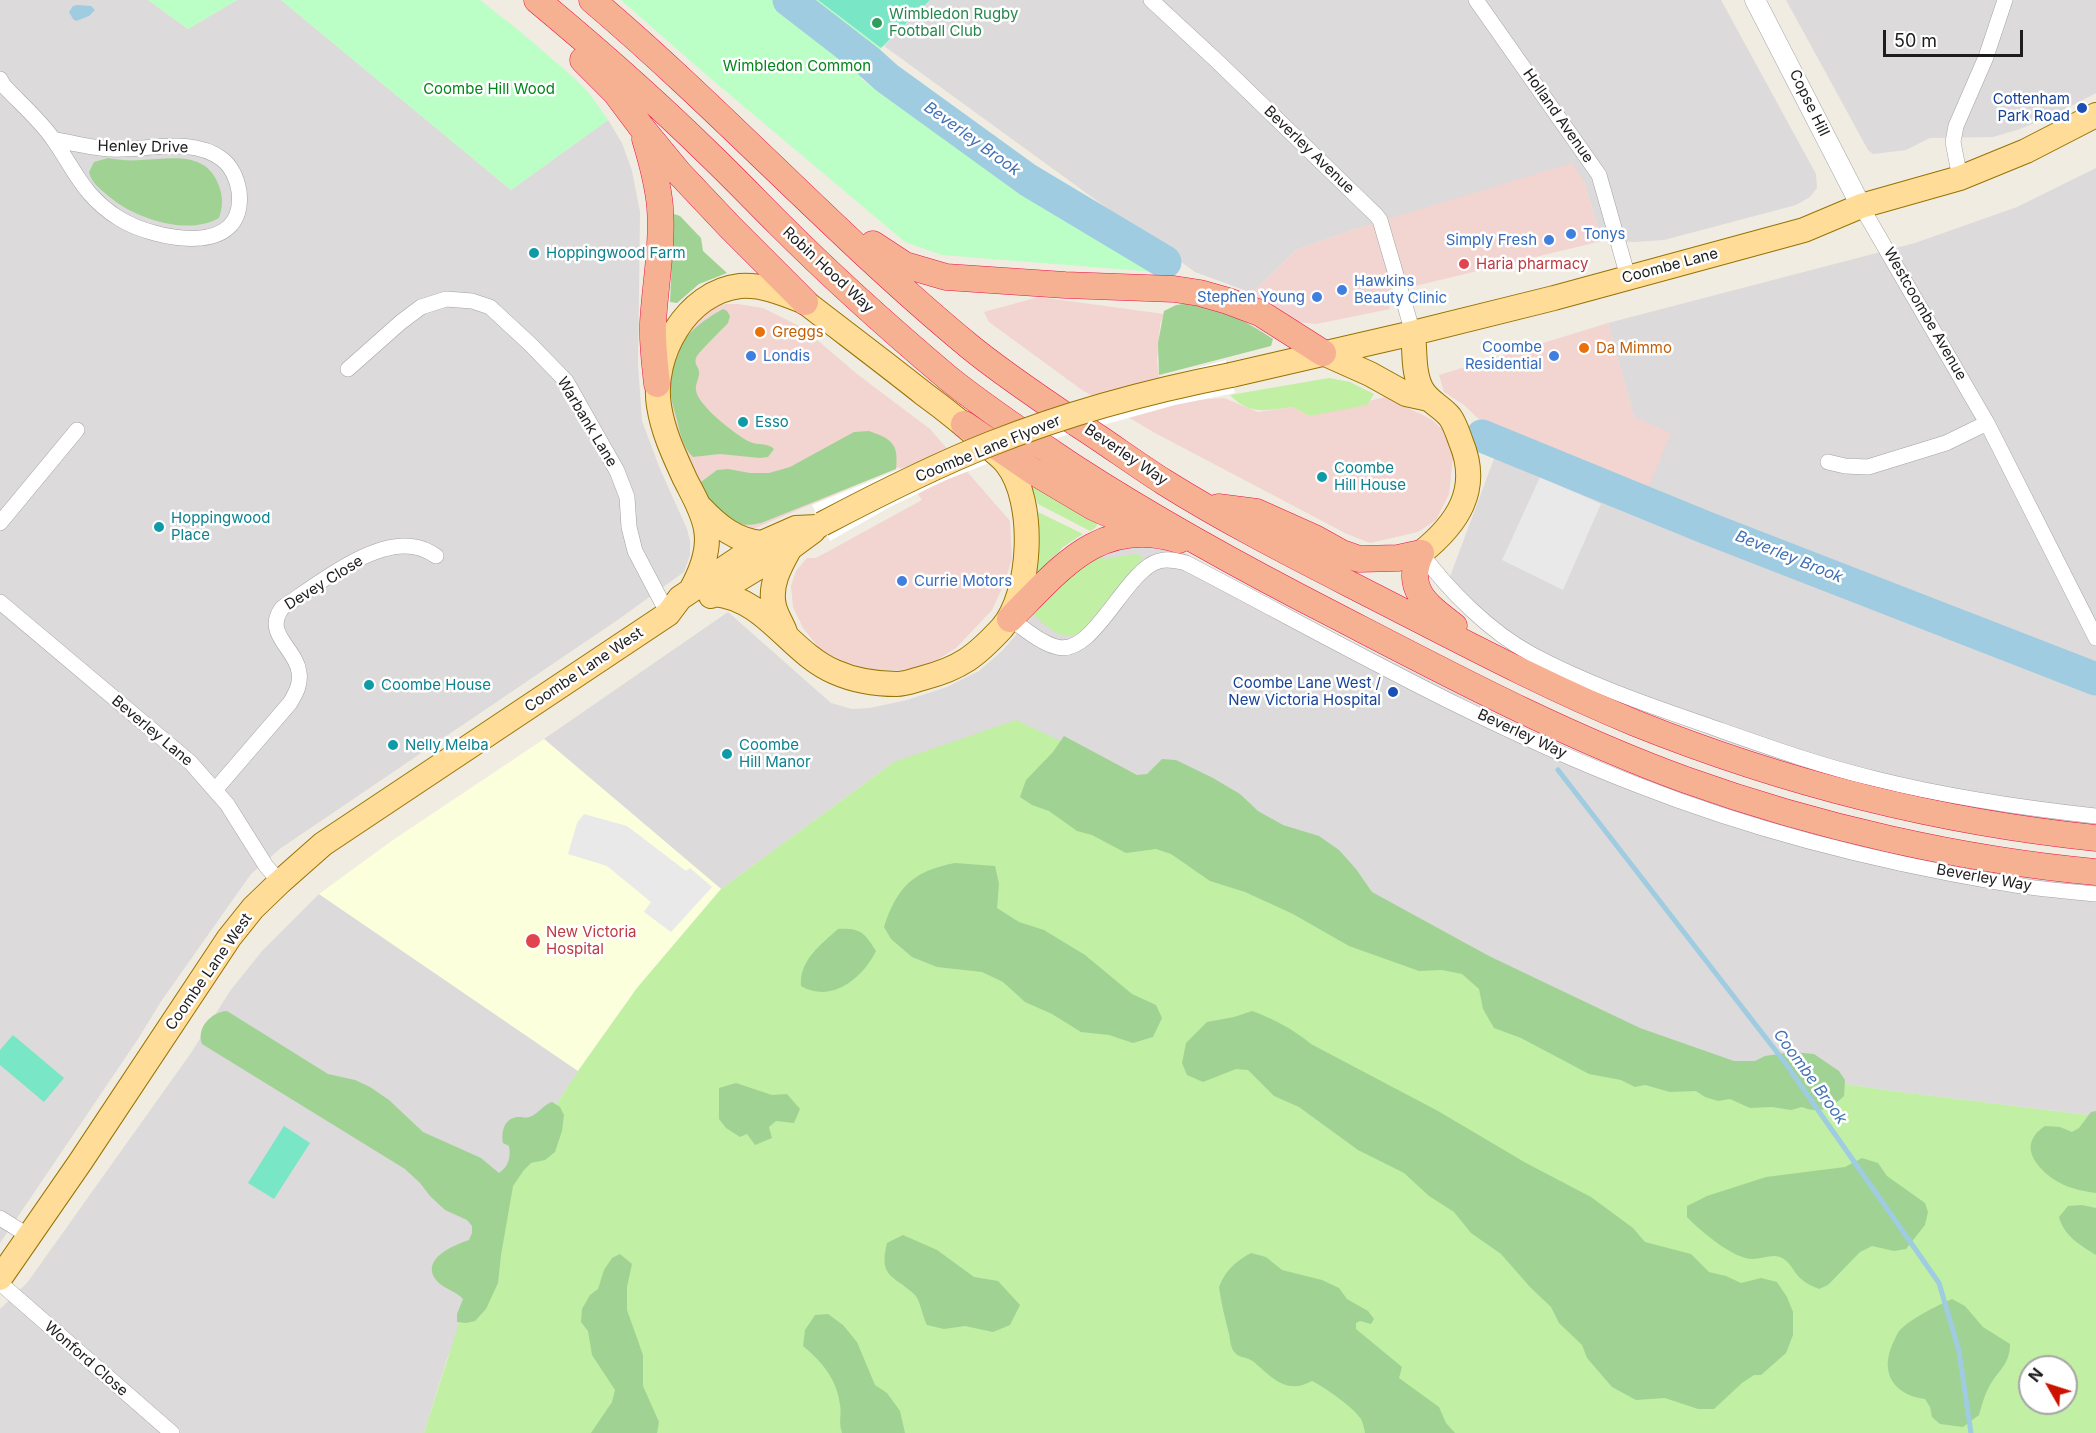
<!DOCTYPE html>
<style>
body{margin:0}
#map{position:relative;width:2096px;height:1433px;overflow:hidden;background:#f0ece2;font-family:Inter,sans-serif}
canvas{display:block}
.north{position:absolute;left:2018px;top:1355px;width:60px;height:60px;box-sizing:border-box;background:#fff;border:2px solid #a5a5a5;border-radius:50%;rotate:309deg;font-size:16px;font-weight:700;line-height:24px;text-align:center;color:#1d1d1d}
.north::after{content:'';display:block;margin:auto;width:21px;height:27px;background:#cb1300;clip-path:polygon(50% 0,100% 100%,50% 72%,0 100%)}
.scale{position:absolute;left:1883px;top:30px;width:140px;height:27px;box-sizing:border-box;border:3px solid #1d1d1d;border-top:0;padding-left:8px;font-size:18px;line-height:21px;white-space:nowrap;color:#1d1d1d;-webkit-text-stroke:4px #fff;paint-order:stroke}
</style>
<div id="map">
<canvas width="2096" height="1433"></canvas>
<div class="north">N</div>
<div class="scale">50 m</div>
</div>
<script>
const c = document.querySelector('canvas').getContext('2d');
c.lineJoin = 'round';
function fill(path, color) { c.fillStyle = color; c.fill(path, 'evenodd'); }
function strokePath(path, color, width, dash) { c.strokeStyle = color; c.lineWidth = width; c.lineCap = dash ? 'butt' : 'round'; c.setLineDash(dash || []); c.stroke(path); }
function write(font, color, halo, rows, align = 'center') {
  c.font = font + ' Inter,sans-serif'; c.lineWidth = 5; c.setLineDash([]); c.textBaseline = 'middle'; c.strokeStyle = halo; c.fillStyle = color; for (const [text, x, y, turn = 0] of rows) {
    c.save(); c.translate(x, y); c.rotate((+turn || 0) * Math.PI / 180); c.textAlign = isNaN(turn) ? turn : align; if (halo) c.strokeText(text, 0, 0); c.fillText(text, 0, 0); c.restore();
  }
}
fill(new Path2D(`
 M0 0H148L188 29 237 0H281L511 190 608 120 622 143 632 171 640 212 638 365 642 421 660 469 687 529 690 541V555L684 572 619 619 281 848 251 874 162 1000 138 1039 0 1243Z
 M930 0H1721L1816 174 1817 188 1810 197 1796 205 1664 240 1635 242 1602 241 1584 181 1397 217 1352 230 1296 250 1252 293 1195 272 884 46Z
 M1786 0H2096V93L2052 116 2020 129 1993 137 1930 138 1906 150 1873 154 1868 150Z
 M2096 168V827L2032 820 1942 802 1808 769 1724 741 1590 689 1445 590 1501 440 1644 498 1634 417 1608 323 1915 243 2017 207Z
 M1134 545 1173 548 1187 554 1335 633 1538 735 1637 777 1705 802 1811 835 1894 854 2007 876 2096 886V1116L1892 1091 1745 1069 894 762 721 889 544 739 728 612 831 703 852 709 870 708 907 700 947 687 979 671 1002 651 1036 612 1085 562 1111 551Z
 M319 894 578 1071 548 1117 447 1359 424 1433H0V1309L27 1283 191 1053 230 991 262 951Z`), '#dcdada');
fill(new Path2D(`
 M1572 163 1584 181 1602 241 1386 293 1390 309 1316 324 1297 322 1252 293 1296 250 1352 230Z
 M1039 297 1164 314 1160 324 1157 361 1159 377 1194 400 1224 398 1258 412 1293 407 1309 416 1385 397 1431 419 1445 432 1453 456 1449 494 1436 520 1418 532 1370 543 1345 533 1155 433 1082 390 989 322 984 312Z
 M725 304H738L763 308 803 328 857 374 930 429 1010 521 1012 559 1004 584 992 610 956 648 929 665 901 670H871L843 661 820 649 803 628 793 607 791 586 796 571 807 558H816L922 500 899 467 753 529 736 527 715 512 688 463 668 403 670 360 681 338 706 311Z
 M1608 323 1634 417 1671 433 1644 498 1501 440 1464 405 1444 392 1439 375Z`), '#f2d4d0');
fill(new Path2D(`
 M544 739 721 889 637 988 578 1071 319 894 393 840Z`), '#fcffdc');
fill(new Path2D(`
 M1329 378 1350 382 1374 394 1367 405 1309 416 1293 407C1267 410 1250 416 1230 395Z
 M1033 484 1097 519C1098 526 1096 528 1090 531L1038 504 1031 486Z
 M1038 512 1083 534 1063 547 1036 579H1034L1040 545Z
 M1136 554 1143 558 1081 632C1060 643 1048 626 1032 614L1064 576 1100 555 1104 559Z
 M1016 720 1133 775 1641 1036 1745 1069 1892 1091 2096 1116V1433H424L490 1226 548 1117 578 1071 637 988 721 889 894 762ZM2030 1367H2066V1403H2030Z`), '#c1efa3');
fill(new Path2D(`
 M108 158C119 160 130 161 141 160 171 159 206 150 219 186 223 197 223 206 219 218 186 237 131 217 106 194 99 188 91 182 89 172L94 162Z
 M674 214 680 216 701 238 703 251 727 273 699 284 677 303 670 302Z
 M1191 303C1224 309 1246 321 1273 339L1271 346 1159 375 1158 343 1164 311 1176 305Z
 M723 309 727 311 730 316 728 323C721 331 699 351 696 358 694 364 698 366 699 371 700 377 695 384 696 390 697 405 735 434 748 441 757 446 767 442 774 449L768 457 760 458 720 454 693 457C683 448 680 433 677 420 673 406 668 388 669 374 673 344 697 323 723 309Z
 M869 431C892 439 899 444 896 469L761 523C755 524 748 526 742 524 726 521 700 499 701 482L717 470 728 469 750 473H769L790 467 854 432Z
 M1064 736 1137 775 1147 774 1162 759 1176 760 1213 778 1240 794 1258 811 1283 825 1319 836 1339 850 1356 869 1372 892 1489 956 1640 1028 1734 1061H1755L1765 1056 1792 1052 1814 1054 1839 1071 1845 1080 1844 1096C1830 1109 1820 1114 1802 1107L1791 1110 1772 1107 1750 1108 1730 1099 1718 1101 1705 1097 1696 1091 1670 1092 1645 1085 1635 1087 1621 1080 1589 1074 1521 1038 1494 1028 1483 1009 1479 989 1462 974 1442 970 1419 971 1349 946 1293 914 1245 892 1210 881 1171 854 1156 849 1126 853 1092 835 1077 831 1049 811 1032 805 1020 797 1026 780 1053 752Z
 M955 863 995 866 999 884 997 908 1019 922 1044 930 1085 955 1132 994 1156 1005 1162 1018 1153 1037 1133 1043 1109 1035 1081 1032 1052 1014 1025 1002 1003 982 982 972 937 967 912 957 891 939 884 927C897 887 913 871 955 863Z
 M838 929C860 928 864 932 876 951 863 978 831 1004 801 986 799 961 820 945 838 929Z
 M227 1011 328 1074 355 1080 370 1087 389 1100 423 1132 481 1158 499 1173C509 1166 511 1157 509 1146L503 1143C501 1132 504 1118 518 1117 524 1117 526 1119 532 1116 540 1112 543 1105 552 1102L560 1107 564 1115 562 1131 555 1152 545 1160 531 1163 524 1170 513 1186 501 1255 498 1283 486 1309 475 1321 466 1323 457 1322V1314L463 1299C455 1290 443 1289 436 1280 420 1259 454 1245 469 1240L472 1233V1226L467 1220 445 1210 430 1196 420 1183 405 1169 202 1044C196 1028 211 1012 227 1011Z
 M1252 1011C1274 1019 1293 1029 1311 1044L1438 1111 1526 1163 1591 1197 1633 1228 1645 1242 1691 1254 1709 1272 1726 1276 1741 1283 1761 1278 1777 1282 1787 1297 1793 1312V1335L1786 1353 1761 1375H1754L1742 1383 1714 1409H1698L1665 1398 1636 1400 1612 1387 1587 1358 1582 1345 1559 1323 1551 1307 1530 1287 1501 1254 1471 1233 1454 1212 1429 1196 1404 1173 1358 1150 1299 1107 1274 1096 1248 1070 1236 1069 1203 1082 1187 1075 1182 1063 1186 1043 1207 1022 1234 1017Z
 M736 1083 772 1095 787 1094 800 1109 794 1123 776 1121 769 1127 772 1138 755 1145 747 1134 740 1137 726 1128 719 1119V1088Z
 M2096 1111V1193C2087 1192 2073 1189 2064 1185 2047 1177 2020 1155 2035 1135 2037 1132 2042 1128 2045 1126L2060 1127 2072 1132 2079 1128 2091 1112Z
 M1862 1158 1878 1163 1887 1176 1925 1203 1928 1212 1925 1225 1906 1249 1894 1251 1872 1246 1860 1252 1828 1285 1819 1289C1812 1286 1805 1283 1799 1277 1793 1271 1790 1261 1780 1257 1771 1254 1762 1259 1753 1259 1735 1260 1700 1231 1687 1217V1206L1707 1196 1766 1177 1845 1167Z
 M2082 1205 2096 1208V1255C2080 1245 2064 1236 2059 1217L2068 1206Z
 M903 1235 937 1250 974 1277 998 1281 1020 1305 1010 1325 993 1332 965 1326 944 1329 927 1325C923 1318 920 1300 915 1295 894 1275 878 1278 887 1243Z
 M1251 1253 1266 1257 1282 1270 1322 1280 1339 1288 1347 1299 1368 1311 1374 1319 1371 1324 1360 1321 1356 1323V1329L1402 1367 1399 1378 1439 1407 1446 1423 1455 1433H1365C1364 1428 1363 1423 1361 1419 1353 1407 1324 1387 1312 1381 1287 1395 1272 1378 1254 1362 1247 1356 1236 1359 1232 1348 1230 1344 1230 1338 1229 1334 1225 1318 1221 1303 1219 1287 1225 1271 1236 1261 1251 1253Z
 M620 1254 632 1264 627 1287V1310L643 1355V1386L659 1422 657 1433H591L612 1402 615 1390 592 1355 588 1331 581 1322 582 1309 590 1295 598 1289 604 1270 612 1258Z
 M1952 1299 1965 1306 1983 1327 2010 1344C2010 1365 1998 1370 1989 1387 1984 1396 1982 1405 1979 1415L1963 1427 1940 1424 1932 1417 1930 1407 1925 1399C1894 1395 1879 1373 1893 1343 1895 1339 1897 1333 1900 1330 1910 1319 1938 1305 1952 1299Z
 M828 1314 843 1325 857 1342 875 1385 887 1393 900 1411 905 1433H842C838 1421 842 1416 840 1405 837 1379 822 1362 803 1346L805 1330 815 1315Z`), '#a0d393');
fill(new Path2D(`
 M148 0H237L188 29Z
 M281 0H480L522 33 573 77 589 93 608 120 511 190Z
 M621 0H818L881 48 861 79 1155 272 942 255 905 242 710 78Z`), '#bbfec6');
fill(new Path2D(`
 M818 0H930L881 48Z
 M13 1035 64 1078 44 1102 0 1065V1050Z
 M284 1126 310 1143 274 1199 248 1183Z`), '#79e6c6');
fill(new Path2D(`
 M1540 477 1601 504 1563 590 1502 560Z
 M584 814 627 826 686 871 690 868 712 887 671 932 644 912 651 902 607 866 568 854 577 823Z`), '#e9e9e9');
fill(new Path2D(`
 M77 5 91 6 95 10 89 16 76 21 73 19 69 12 73 6Z`), '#9fcce1');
fill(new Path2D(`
 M1226 360 1235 393 1175 405 1042 442 946 480 890 507 830 541 812 505 1031 416 1073 402Z`), '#fff');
strokePath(new Path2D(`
 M1558 770 1783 1060 1939 1283 1959 1351 1971 1433`), '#9fcce1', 5);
strokePath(new Path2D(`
 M789 0 868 61 887 78 1028 180 1165 262
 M1482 436 1707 528 2096 679`), '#9fcce1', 33);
const minor = new Path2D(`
 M1151 0 1218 62 1376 215 1380 220 1413 333
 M1476 0 1599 175 1628 277
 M0 79 4 86C20 103 40 120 53 139 76 172 84 197 120 219 155 240 247 259 239 191 237 179 232 167 222 159 191 136 147 151 111 149 91 148 72 143 53 139
 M1960 178 1953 142 1956 126 1986 57 2005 0
 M1861 206 1987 423 2096 638
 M348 369 401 322 421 307 446 299 472 301 490 307 530 344 566 381 617 471 627 497 629 527 635 551 668 614
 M1828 462 1845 466 1868 467 1946 443 1987 423
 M0 523 77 430
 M1421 553C1449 591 1489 631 1531 654 1585 683 1645 704 1703 724 1760 744 1817 765 1876 779 1948 797 2023 808 2096 816
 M0 602 190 762 227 804 266 866 280 882
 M1010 619C1024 628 1040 643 1057 647 1094 657 1125 570 1159 561 1168 558 1178 561 1186 563 1334 640 1479 724 1635 784 1754 831 1878 862 2003 883 2034 889 2065 891 2096 894
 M215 790 290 703C296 693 301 684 299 672 296 648 263 634 282 608 315 586 374 538 415 547 423 548 430 552 436 556
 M0 1218 29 1236
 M0 1283 172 1433`);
const tertiary = new Path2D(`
 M1755 0 1861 206`);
const primary = new Path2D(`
 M1413 333C1415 351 1413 372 1421 388 1427 401 1441 406 1450 417 1455 424 1458 434 1461 442 1481 490 1457 524 1421 553
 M1323 353 1370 374 1406 394 1429 399
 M1231 375 1413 333 1554 298 1804 230 1861 206 1960 178 2026 151 2096 115
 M701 508C718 526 736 541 762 543
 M691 590C701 572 710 550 706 529 703 511 693 495 685 479 674 455 663 432 659 406 651 356 686 292 740 286 762 284 785 294 805 302 845 333 885 363 924 394 946 410 967 427 988 446 994 452 1002 457 1007 464 1036 501 1032 593 1002 628 976 656 961 668 923 678 915 680 906 684 897 684 877 684 853 680 835 672 790 653 766 599 715 594
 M711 596 790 548 813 531
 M785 632C782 624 776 615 774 606 769 585 780 566 790 548
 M0 1278 81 1161 229 938 253 908 280 882 323 844 668 614 680 598 762 543 796 528 817 527`);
const trunk = new Path2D(`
 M537 0C596 49 653 99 708 153 732 176 755 200 779 224 833 278 890 329 948 378 989 411 1032 439 1075 468 1160 523 1248 571 1338 617 1452 676 1565 736 1686 780 1814 826 1961 860 2096 872
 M592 0C722 110 837 237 969 346 1003 374 1040 398 1076 423 1106 442 1134 463 1164 482 1231 524 1303 560 1373 596 1459 640 1545 686 1635 723 1782 782 1939 822 2096 838
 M583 60 615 92 642 128 679 173 730 227 805 302
 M645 139C652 162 658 184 660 207 663 246 655 285 653 323 652 344 655 364 657 384
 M873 244 905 265 946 277 1065 285 1174 289 1200 293 1228 301 1260 313 1323 353
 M964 424 1034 472 1093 507 1147 531
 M1218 507 1257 512 1315 538 1342 553 1359 559 1398 558 1421 553
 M1421 553C1403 589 1428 606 1454 626
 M1010 619C1060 569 1100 515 1179 540`);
strokePath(minor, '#a4a4a4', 16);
strokePath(tertiary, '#a4a4a4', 21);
strokePath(primary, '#977300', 26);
strokePath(trunk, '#e81449', 27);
strokePath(minor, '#fff', 15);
strokePath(tertiary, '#fff', 20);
strokePath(primary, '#ffdc98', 24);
strokePath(trunk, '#f6b092', 26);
const primaryBridge = new Path2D(`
 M822 524C877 495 932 467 990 444 1068 413 1149 391 1231 375`);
strokePath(primaryBridge, '#977300', 26, []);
strokePath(primaryBridge, '#ffdc98', 24);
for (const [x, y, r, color] of [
 [877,23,6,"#2e9e5b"],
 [2082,108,6,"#1a4fb4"],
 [1571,234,6,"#3f7fe0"],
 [1549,240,6,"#3f7fe0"],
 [534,253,6,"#0f9aa8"],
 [1464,264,6,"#e0444e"],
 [1342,290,6,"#3f7fe0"],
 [1317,297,6,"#3f7fe0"],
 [760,332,6,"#e8710a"],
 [1584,348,6,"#e8710a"],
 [751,356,6,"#3f7fe0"],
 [1554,356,6,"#3f7fe0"],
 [743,422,6,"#0f9aa8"],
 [1322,477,6,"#0f9aa8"],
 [159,527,6,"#0f9aa8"],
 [902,581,6,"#3f7fe0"],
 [369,685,6,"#0f9aa8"],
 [1393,692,6,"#1a4fb4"],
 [393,745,6,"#0f9aa8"],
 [727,754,6,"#0f9aa8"],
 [533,941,8,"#e0444e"]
]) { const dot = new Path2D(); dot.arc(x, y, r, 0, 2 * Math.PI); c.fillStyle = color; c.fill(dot); strokePath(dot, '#fff', 2); }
write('15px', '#27864d', '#fff', [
 ["Wimbledon Rugby",889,14],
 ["Football Club",889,31]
], 'left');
write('15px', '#028519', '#fff', [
 ["Wimbledon Common",797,66],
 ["Coombe Hill Wood",489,89]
]);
write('15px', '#164399', '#fff', [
 ["Cottenham",2070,99],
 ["Park Road",2070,116],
 ["Coombe Lane West /",1381,683],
 ["New Victoria Hospital",1381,700]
], 'right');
write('15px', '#1d1d1d', '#fff', [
 ["Copse Hill",1809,103,64],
 ["Holland Avenue",1558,116,55],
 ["Henley Drive",143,147,1],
 ["Beverley Avenue",1309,150,44],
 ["Coombe Lane",1670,266,-15],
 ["Robin Hood Way",828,270,43],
 ["Westcoombe Avenue",1925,314,60],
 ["Warbank Lane",587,422,59],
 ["Coombe Lane Flyover",988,449,-22],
 ["Beverley Way",1126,455,34],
 ["Devey Close",324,583,-32],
 ["Coombe Lane West",584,670,-34],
 ["Beverley Lane",152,731,40],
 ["Beverley Way",1522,734,25],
 ["Beverley Way",1984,878,10],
 ["Coombe Lane West",209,972,-55],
 ["Wonford Close",86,1359,41]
]);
write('15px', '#366cbe', '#fff', [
 ["Tonys",1583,234],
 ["Simply Fresh",1537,240,"right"],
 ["Hawkins",1354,281],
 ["Beauty Clinic",1354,298],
 ["Stephen Young",1305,297,"right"],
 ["Coombe",1542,347,"right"],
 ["Residential",1542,364,"right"],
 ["Londis",763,356],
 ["Currie Motors",914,581]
], 'left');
write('15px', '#0d838f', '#fff', [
 ["Hoppingwood Farm",546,253],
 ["Esso",755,422],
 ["Coombe",1334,468],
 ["Hill House",1334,485],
 ["Hoppingwood",171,518],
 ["Place",171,535],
 ["Coombe House",381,685],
 ["Nelly Melba",405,745],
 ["Coombe",739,745],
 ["Hill Manor",739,762]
], 'left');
write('15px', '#be3a42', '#fff', [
 ["Haria pharmacy",1476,264],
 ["New Victoria",546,932],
 ["Hospital",546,949]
], 'left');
write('15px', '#c56008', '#fff', [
 ["Greggs",772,332],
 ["Da Mimmo",1596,348]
], 'left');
write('italic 16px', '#4271b5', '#fff', [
 ["Beverley Brook",972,139,36],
 ["Beverley Brook",1789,557,22],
 ["Coombe Brook",1810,1077,54]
]);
</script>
